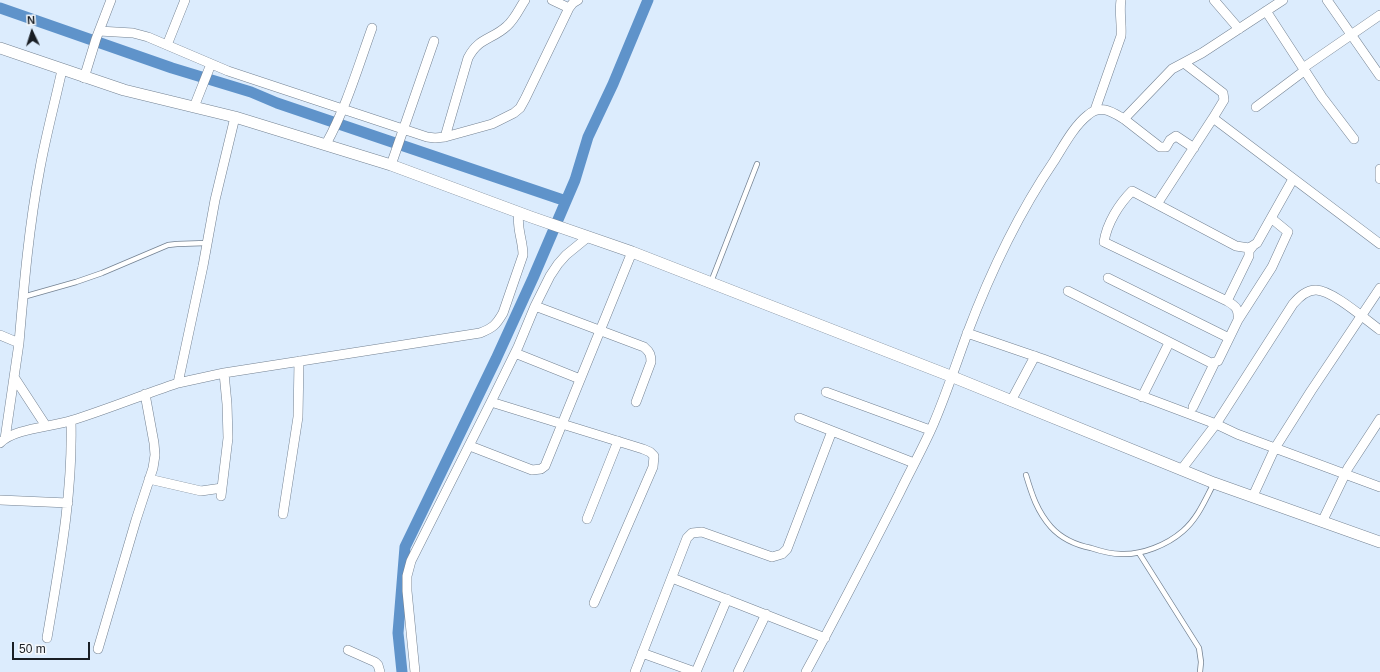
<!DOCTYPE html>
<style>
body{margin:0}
#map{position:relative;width:1380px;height:672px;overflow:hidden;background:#dcecfd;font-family:Helvetica,sans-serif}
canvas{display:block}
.north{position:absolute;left:12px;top:12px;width:40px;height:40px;-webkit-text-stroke:3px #f5f8fb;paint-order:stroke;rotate:356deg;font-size:11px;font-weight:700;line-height:16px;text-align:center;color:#191e24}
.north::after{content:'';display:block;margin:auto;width:14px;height:18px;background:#191e24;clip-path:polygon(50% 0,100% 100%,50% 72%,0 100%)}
.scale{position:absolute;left:12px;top:642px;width:78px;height:18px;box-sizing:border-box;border:2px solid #191e24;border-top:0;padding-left:5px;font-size:12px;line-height:14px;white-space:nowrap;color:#191e24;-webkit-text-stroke:3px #f5f8fb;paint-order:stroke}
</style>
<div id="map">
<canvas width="1380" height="672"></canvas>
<div class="north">N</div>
<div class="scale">50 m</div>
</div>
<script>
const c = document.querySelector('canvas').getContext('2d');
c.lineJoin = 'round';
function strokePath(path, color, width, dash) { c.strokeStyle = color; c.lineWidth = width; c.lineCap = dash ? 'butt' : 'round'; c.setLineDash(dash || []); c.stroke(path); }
strokePath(new Path2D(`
 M0 8 172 68 251 92 277 103 566 201
 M402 672 398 633 405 547 496 359 533 278 575 180 588 137 613 84 648 0`), '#5f93ca', 11);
const service = new Path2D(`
 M711 282 757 164
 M23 297 76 282 102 273 168 245 177 244 207 243
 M1026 475C1032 495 1037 511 1051 527 1061 538 1076 545 1091 548 1100 551 1111 554 1121 554 1142 555 1167 545 1183 531 1198 518 1205 500 1214 483
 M1139 553 1199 648 1201 662 1200 672`);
const minor = new Path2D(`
 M552 0 569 8
 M1214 0 1239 29
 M1327 0 1380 76
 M1266 11 1322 97 1354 139
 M99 31 133 33 148 37 228 71 427 137 435 138 445 137 492 124 514 113 520 108 525 99 569 8 573 3 578 0
 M167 45 185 0
 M1184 63 1223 93 1224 100 1213 118 1380 244
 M1303 68 1380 15
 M84 78 96 39 111 0
 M194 107 211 64
 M1256 107 1304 71
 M1095 110 1121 36C1122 24 1119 12 1121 0
 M1124 119 1160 147H1166L1170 140 1176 136 1194 148
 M445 137 468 58C479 37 492 40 507 26 515 19 519 9 525 0
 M326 144C346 108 358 67 372 28
 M391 165 434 41
 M1380 169V179
 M1157 204 1213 118
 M1108 278 1229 338
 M1068 291 1207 361 1211 363 1218 361 1238 320C1239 309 1236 306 1227 301L1104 242C1107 223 1119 204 1132 191L1236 246 1249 248 1257 243 1293 179
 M1227 301 1249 256V251L1253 246
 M535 306 644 347C650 352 651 355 651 362L636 402
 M1238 320 1272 267 1288 232 1271 218
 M967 333 1043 359 1216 424 1237 434 1380 487
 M0 335 19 343C24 284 29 226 40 168 46 135 55 102 62 70
 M515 353 580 379
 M14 377 46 426
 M178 383 224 373 480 333C493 328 496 325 503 313L523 255C523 240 516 227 519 213
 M826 392 930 430
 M1142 397 1169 343
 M1011 401 1035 356
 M491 402 643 449 650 452 654 456 653 467 594 603
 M1193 407 1215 362
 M799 418 914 463
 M5 439 19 343
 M0 443C14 428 53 427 73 420 108 409 142 395 178 383L203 266 215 200 235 117
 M470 446 532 470 541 469 545 466 632 252
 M1181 470 1216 424 1293 304C1299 297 1306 290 1316 290 1332 290 1366 320 1380 330
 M149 479 201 491 222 488
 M221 496 228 438 227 404 224 373
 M1253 496 1275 448 1311 391 1380 288
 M0 500 68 503
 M283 514 298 417 299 361
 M587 519 618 441
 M1322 522 1348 468 1380 419
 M672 578 825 638
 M47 638C59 566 73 495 71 421
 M98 649 136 520 153 468 155 455 154 443 145 394
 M348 650 375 662 378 665 380 672
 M642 653 695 672
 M415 672 407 591V576L411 561 491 402 518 347 535 306 550 276 558 264 566 255 588 237
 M635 672 687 538 692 533 702 532 772 557 782 554 787 549 832 431
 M696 672 727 599
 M738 672 766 614
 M806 672C838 613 869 553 899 494 910 471 923 448 933 425 946 395 956 364 967 334 990 273 1018 214 1054 161 1064 145 1074 126 1088 115 1101 104 1112 112 1124 119L1172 69 1202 53 1283 0`);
const tertiary = new Path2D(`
 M0 48 124 90 235 117 391 165 531 217 632 252 953 377 1214 483 1380 542`);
strokePath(service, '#748292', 6);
strokePath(minor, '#748292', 10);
strokePath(tertiary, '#748292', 12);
strokePath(service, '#fff', 4.5);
strokePath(minor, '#fff', 9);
strokePath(tertiary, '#fff', 11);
</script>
